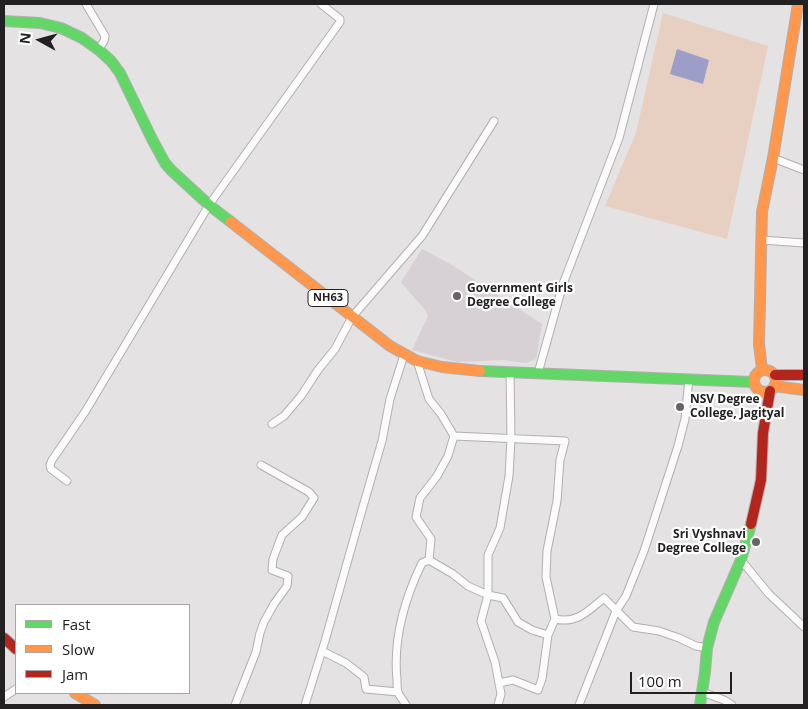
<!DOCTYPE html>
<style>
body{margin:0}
#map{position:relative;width:808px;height:709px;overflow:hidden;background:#e5e2e3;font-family:"Open Sans",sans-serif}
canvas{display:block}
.frame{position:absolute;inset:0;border:5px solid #222021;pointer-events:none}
.legend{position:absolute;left:15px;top:604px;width:175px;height:90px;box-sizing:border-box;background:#fff;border:1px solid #a7a6a6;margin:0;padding:6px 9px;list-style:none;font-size:15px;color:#222021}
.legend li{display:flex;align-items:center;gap:10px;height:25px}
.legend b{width:25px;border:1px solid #a7a6a6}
.north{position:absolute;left:15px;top:15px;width:50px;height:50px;-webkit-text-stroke:4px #fff;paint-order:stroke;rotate:277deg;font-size:14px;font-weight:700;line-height:20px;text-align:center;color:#222021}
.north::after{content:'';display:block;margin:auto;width:18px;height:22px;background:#222021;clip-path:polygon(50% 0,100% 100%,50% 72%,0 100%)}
.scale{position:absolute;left:630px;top:672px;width:102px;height:22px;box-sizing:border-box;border:2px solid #222021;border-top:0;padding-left:6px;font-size:15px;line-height:18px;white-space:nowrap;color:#222021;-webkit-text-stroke:4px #fff;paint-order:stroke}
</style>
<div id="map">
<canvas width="808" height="709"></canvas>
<div class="frame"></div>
<ul class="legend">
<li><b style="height:6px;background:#63d668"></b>Fast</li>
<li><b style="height:6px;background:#ff974d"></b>Slow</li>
<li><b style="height:6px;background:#b3261e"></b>Jam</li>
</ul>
<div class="north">N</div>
<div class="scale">100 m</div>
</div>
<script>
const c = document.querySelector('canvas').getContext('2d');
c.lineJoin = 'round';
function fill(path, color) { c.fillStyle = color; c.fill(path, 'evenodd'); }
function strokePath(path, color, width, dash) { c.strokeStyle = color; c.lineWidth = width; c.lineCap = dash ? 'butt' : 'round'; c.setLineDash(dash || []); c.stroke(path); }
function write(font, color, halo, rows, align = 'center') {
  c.font = font + ' "Open Sans",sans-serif'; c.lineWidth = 4.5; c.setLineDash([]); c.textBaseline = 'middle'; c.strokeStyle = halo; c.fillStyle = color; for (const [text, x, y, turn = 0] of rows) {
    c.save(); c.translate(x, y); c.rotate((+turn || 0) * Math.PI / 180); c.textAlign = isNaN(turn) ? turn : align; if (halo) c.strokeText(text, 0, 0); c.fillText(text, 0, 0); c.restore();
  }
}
fill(new Path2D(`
 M422 249 452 265 542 324 536 359 526 363 503 360 457 362 412 350 428 316 426 311 401 282Z`), '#d7d0d4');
fill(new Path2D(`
 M663 13 768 46 727 239 605 206 636 133Z`), '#e7cfc1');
fill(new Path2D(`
 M677 49 709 60 703 84 670 74Z`), '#9c9dc8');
const street = new Path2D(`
 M86 4 105 36 104 41 99 49
 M773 158 804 170
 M761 240 804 243
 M417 361 429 399 441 414 454 436
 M538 373 563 284 619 138 654 4
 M272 424 284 416 301 396 318 370 335 349 352 317 422 236 494 121
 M67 481 51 469 50 465 52 460 85 412 209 205 340 22V19L321 4
 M741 560 769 594 804 627
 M555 619C577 624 588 611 604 598L633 627 659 631 679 638 696 646 707 648
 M322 651 346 663 364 677 366 689 398 692
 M499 683 513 680 538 690 542 679 548 635 555 619 546 577 547 551 557 501 560 460 565 441 454 436 448 456 437 476 420 498 416 517 431 539 429 560 453 574 468 586 488 595 503 598 518 622 532 630 548 635
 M702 692 724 700 732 705
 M4 697 16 689
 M235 705 256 652 260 633 264 622 274 604 287 586 288 576 272 570 273 559 282 535 302 517 314 498 309 492 261 465
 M305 705 325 641 362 510 382 441 390 399 404 355
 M406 705C404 701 399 696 398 692 397 689 397 684 397 680 393 640 405 598 422 563L429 560
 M498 705 501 694 495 662 481 621 488 595V555L500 528 509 476 511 439 510 372
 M579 705 616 611 626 596 644 551 678 446 685 419 689 379`);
const fast = new Path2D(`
 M4 21 40 23 61 28 82 38 100 51 111 61 120 73 152 139 165 163 171 170 209 205 231 222
 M480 371 753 382
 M700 705 705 672 707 648 714 622 741 560 751 524`);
const slow = new Path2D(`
 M231 222 390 346 417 361 442 367 480 371
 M762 369 759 344 762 212 773 158 798 4
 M754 381a11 11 0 1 1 22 0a11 11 0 1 1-22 0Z
 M774 386 804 390
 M75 693 95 705`);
const jam = new Path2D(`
 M775 375H804
 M751 524 761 480 763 433 770 391
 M4 638 16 649`);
strokePath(street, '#b1afb0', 9);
strokePath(fast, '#b1afb0', 12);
strokePath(slow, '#b1afb0', 12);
strokePath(jam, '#b1afb0', 12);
strokePath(street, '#fbfbfb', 7);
strokePath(fast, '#63d668', 10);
strokePath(slow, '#ff974d', 10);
strokePath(jam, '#b3261e', 10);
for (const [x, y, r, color] of [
 [457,296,5,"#666465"],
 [680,407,5,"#666465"],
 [756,542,5,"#666465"]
]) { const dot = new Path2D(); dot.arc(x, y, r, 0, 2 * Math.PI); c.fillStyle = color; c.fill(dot); strokePath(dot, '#fff', 2); }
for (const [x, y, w] of [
 [328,298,40]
]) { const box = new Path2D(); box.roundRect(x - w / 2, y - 8.5, w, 17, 4); c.fillStyle = '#fff'; c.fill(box); strokePath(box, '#222021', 1); }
write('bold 11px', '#222021', null, [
 ["NH63",328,298]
]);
write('bold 12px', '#222021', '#fff', [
 ["Government Girls",467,289],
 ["Degree College",467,303],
 ["NSV Degree",690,400],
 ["College, Jagityal",690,414],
 ["Sri Vyshnavi",746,535,"right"],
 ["Degree College",746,549,"right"]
], 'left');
</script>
